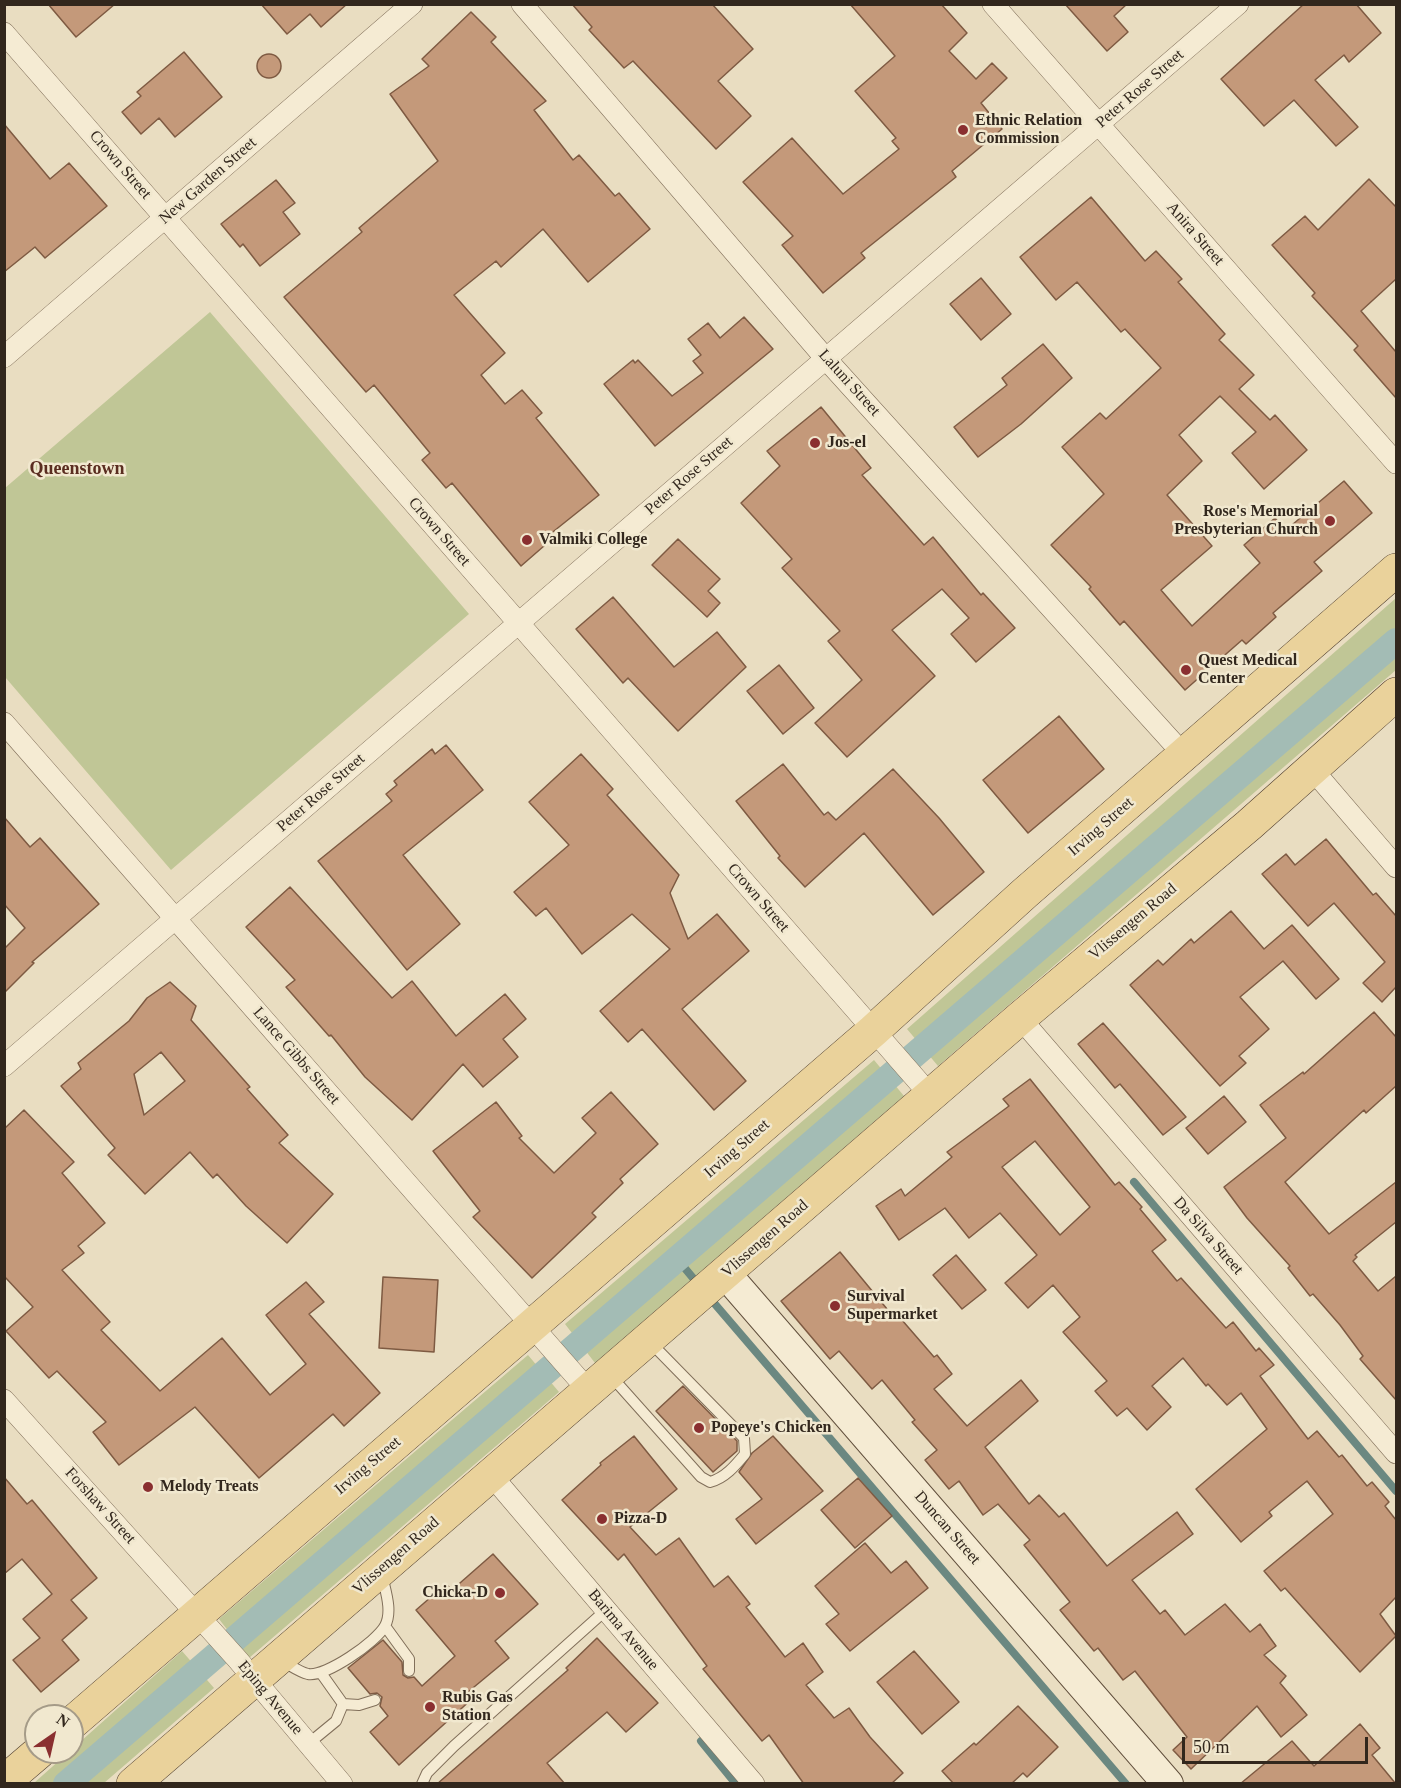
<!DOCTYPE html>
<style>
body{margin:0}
#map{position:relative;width:1401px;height:1788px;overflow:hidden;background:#e9ddc1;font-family:Georgia,serif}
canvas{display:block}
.frame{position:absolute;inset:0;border:6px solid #32271d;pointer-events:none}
.north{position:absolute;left:24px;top:1704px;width:60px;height:60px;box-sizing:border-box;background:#f1e8cf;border:2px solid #a59b88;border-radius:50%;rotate:34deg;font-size:16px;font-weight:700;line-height:24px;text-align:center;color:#32271d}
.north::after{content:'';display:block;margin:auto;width:21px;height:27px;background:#8a2f30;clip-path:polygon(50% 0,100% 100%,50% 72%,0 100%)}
.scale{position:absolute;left:1182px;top:1737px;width:186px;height:27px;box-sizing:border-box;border:3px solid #32271d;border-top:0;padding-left:8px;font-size:18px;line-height:21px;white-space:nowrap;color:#32271d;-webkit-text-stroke:4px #f1e8cf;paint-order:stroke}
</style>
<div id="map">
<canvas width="1401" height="1788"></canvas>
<div class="frame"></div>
<div class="north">N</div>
<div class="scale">50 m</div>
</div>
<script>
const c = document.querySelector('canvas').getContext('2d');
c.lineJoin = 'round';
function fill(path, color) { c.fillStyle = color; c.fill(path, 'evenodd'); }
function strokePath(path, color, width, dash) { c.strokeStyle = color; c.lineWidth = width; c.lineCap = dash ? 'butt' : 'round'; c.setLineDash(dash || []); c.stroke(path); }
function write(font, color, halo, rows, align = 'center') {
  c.font = font + ' Georgia,serif'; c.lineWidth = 5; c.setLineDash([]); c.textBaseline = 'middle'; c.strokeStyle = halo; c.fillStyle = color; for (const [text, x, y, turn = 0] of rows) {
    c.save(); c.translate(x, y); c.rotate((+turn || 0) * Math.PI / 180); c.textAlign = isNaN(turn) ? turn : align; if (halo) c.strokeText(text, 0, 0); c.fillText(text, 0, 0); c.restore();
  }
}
fill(new Path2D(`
 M210 312 469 614 171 870 5 677V488Z
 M1396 598V670L938 1066 907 1029Z
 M874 1060 904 1096 595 1363 565 1324Z
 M528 1355 559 1392 249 1658 219 1619Z
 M182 1651 214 1688 104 1783H34Z`), '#c0c696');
strokePath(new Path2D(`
 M1134 1182 1396 1491
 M678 1260 698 1284
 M708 1296 1126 1784
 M701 1741 736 1784`), '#6b8881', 8);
strokePath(new Path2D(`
 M66 1784 1396 641`), '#a3bcb5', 26);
const building = new Path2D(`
 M48 4H115L76 37Z
 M261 4H347L321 27 310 14 287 34Z
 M572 4H712L753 49 718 81 751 116 716 149 633 61 624 68 589 30 592 27Z
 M850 4H941L967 33 949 51 976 79 992 63 1007 78 981 103 1002 129 952 171 956 177 861 253 865 258 823 293 782 245 793 236 743 182 792 138 843 194 899 149 892 141 896 138 855 91 895 56Z
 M1065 4H1127L1114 16 1128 32 1107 51Z
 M1304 4H1356L1381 33 1349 62 1344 55 1315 80 1358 127 1336 146 1294 100 1264 126 1221 79Z
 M471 12 496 37 491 42 546 101 534 110 573 160 579 155 615 196 619 193 650 229 588 282 543 229 501 267 496 261 454 295 505 353 481 375 505 404 522 390 542 413 536 418 599 495 549 535 552 539 521 566 452 483 446 488 422 460 430 453 374 385 366 392 284 297 362 232 359 228 438 161 390 94 429 66 422 59Z
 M184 52 222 97 175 137 159 118 141 134 122 112 141 96 137 92Z
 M257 66a12 12 0 1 1 24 0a12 12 0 1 1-24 0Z
 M4 124 50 179 69 163 107 206 45 258 35 247 4 272Z
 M1369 179 1396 207V279L1361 311 1396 352V398L1354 350 1358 346 1312 296 1315 293 1272 245 1305 216 1318 230Z
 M276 180 295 203 283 212 300 234 260 266 243 244 240 247 221 224Z
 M1091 197 1145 261 1156 251 1182 279 1178 282 1225 334 1219 340 1254 375 1239 389 1270 420 1275 415 1307 450 1264 489 1232 453 1256 432 1220 396 1179 435 1202 461 1167 495 1212 546 1161 590 1192 626 1260 563 1244 545 1275 518 1286 530 1344 481 1372 513 1314 562 1322 571 1273 613 1276 617 1246 644 1242 640 1185 690 1124 621 1120 625 1089 589 1091 587 1051 545 1104 494 1062 447 1100 413 1106 419 1161 368 1125 329 1121 332 1077 282 1056 300 1020 257Z
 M981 278 1011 314 981 340 950 304Z
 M744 317 773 349 655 446 604 384 633 360 635 363 638 360 672 396 703 373 693 361 701 355 688 339 708 323 720 338Z
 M1043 344 1072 378 1021 424 978 457 954 427 1007 385 1002 378Z
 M821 407 871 468 862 475 924 545 933 537 981 595 983 593 1015 628 976 662 951 634 969 618 942 589 892 630 935 676 847 757 815 723 862 680 828 641 840 631 782 568 792 559 741 503 780 466 767 451Z
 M678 539 720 579 708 591 720 603 707 617 652 565Z
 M613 597 674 667 717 632 746 667 678 731 628 678 623 683 576 629Z
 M779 665 814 708 783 734 747 691Z
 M1059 716 1104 769 1028 833 983 780Z
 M446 745 483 790 403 855 460 924 407 970 318 861 392 801 386 794 397 785 394 781 432 749 435 754Z
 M581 754 613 789 607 795 679 875 670 893 688 939 717 914 749 951 682 1009 746 1081 714 1110 642 1029 628 1042 600 1011 670 949 632 914 582 954 546 908 536 916 514 892 569 845 529 802Z
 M783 764 824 815 828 812 836 820 893 769 939 818 984 872 933 915 864 833 805 887 778 858 780 856 736 801Z
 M4 817 30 847 40 838 99 904 32 962 34 963 4 993V949L25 928 4 904Z
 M1326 839 1373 895 1376 893 1396 916V987L1382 1002 1363 983 1385 962 1334 903 1308 926 1262 874 1286 854 1295 865Z
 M290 887 392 998 412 981 456 1036 505 994 526 1019 503 1039 518 1057 483 1087 463 1064 412 1120 365 1077 331 1035 329 1036 286 987 295 980 246 927Z
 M1231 911 1264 949 1292 925 1339 979 1316 999 1283 961 1240 997 1269 1029 1239 1056 1246 1063 1220 1086 1130 985 1158 960 1163 965 1191 939 1194 943Z
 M170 982 196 1006 191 1020 250 1087 247 1089 288 1135 279 1143 333 1194 287 1243 246 1206 217 1174 213 1178 190 1152 145 1194 108 1155 115 1148 61 1086 81 1069 78 1063 129 1021 147 998ZM161 1052 185 1081 144 1115 134 1074Z
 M1374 1012 1396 1037V1086L1366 1113 1364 1110 1285 1182 1329 1234 1396 1182V1222L1355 1255 1357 1257 1353 1261 1378 1291 1396 1276V1400L1360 1359 1363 1356 1340 1325 1313 1294 1310 1296 1288 1268 1290 1266 1247 1218 1224 1187 1286 1138 1260 1105 1303 1072 1304 1074Z
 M1103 1023 1186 1117 1163 1135 1120 1084 1115 1088 1078 1044Z
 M1030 1079 1115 1185 1119 1182 1142 1207 1140 1209 1166 1240 1152 1251 1177 1281 1181 1278 1226 1328 1233 1322 1256 1351 1259 1348 1274 1365 1260 1376 1308 1439 1317 1431 1339 1457 1342 1455 1367 1486 1372 1482 1389 1502 1385 1506 1396 1520V1597L1380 1614 1396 1636 1360 1672 1285 1588 1281 1591 1264 1571 1333 1514 1307 1481 1269 1512 1272 1516 1241 1542 1196 1489 1267 1429 1241 1393 1227 1405 1208 1384 1206 1386 1183 1358 1152 1386 1171 1407 1147 1430 1127 1408 1117 1416 1095 1391 1107 1381 1063 1332 1080 1317 1053 1285 1028 1308 1005 1283 1037 1255 1000 1213 969 1238 945 1208 899 1240 876 1206 901 1189 905 1196 952 1157 947 1152 1009 1106 1003 1099ZM1035 1141 1090 1207 1060 1235 1002 1167Z
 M611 1092 658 1144 620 1179 623 1183 592 1213 596 1217 532 1278 473 1217 480 1211 433 1151 496 1102 522 1136 519 1138 554 1173 596 1133 582 1118Z
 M1224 1096 1246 1122 1208 1154 1186 1128Z
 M24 1110 74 1162 62 1173 105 1223 78 1246 84 1253 62 1270 110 1322 101 1330 160 1391 222 1338 270 1395 306 1364 266 1315 306 1282 324 1302 309 1314 380 1393 344 1426 333 1414 259 1478 195 1407 119 1465 93 1432 106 1422 57 1371 49 1378 6 1331 33 1307 4 1276V1129Z
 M840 1252 892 1315 895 1312 934 1357 937 1355 952 1374 934 1389 967 1426 1021 1380 1038 1401 985 1447 1029 1504 1039 1495 1059 1517 1064 1513 1107 1566 1177 1512 1193 1534 1132 1580 1160 1614 1165 1610 1185 1635 1225 1604 1250 1632 1260 1624 1276 1646 1264 1655 1286 1676 1280 1683 1307 1715 1281 1737 1257 1706 1191 1769 1173 1750 1187 1737 1135 1671 1123 1680 1098 1648 1094 1651 1060 1610 1070 1602 1024 1545 1030 1540 998 1504 983 1515 959 1481 949 1489 925 1460 937 1450 912 1422 915 1420 882 1380 872 1389 839 1351 830 1359 781 1301Z
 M956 1255 986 1290 962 1309 933 1275Z
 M383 1277 438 1280 434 1352 379 1348Z
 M683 1386 737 1441V1451L713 1472 656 1411Z
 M634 1436 677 1489 630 1527 656 1555 679 1538 714 1587 728 1576 750 1604 746 1607 785 1657 803 1643 823 1672 806 1685 834 1718 849 1708 870 1737 903 1773 891 1784H804L769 1735 762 1741 703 1669 707 1666 624 1554 618 1560 562 1500 601 1465 600 1463Z
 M773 1436 823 1491 756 1544 736 1519 762 1499 739 1472 752 1453Z
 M4 1477 27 1504 32 1500 97 1578 71 1600 87 1618 62 1640 79 1660 41 1692 13 1660 40 1638 23 1619 52 1594 22 1559 4 1574Z
 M858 1478 892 1516 855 1548 821 1510Z
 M865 1543 891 1573 906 1561 928 1588 850 1651 826 1624 839 1614 815 1586Z
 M493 1554 538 1604 495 1641 509 1658 468 1692 473 1698 399 1765 370 1732 388 1716 380 1706 382 1697 377 1693 370 1694 348 1668 383 1640 402 1662 403 1675 408 1678 414 1677 422 1686 455 1656 416 1610 446 1584 452 1590Z
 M597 1638 658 1703 626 1732 607 1712 547 1763 565 1784H437L568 1670 566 1668Z
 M914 1651 959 1702 922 1734 877 1682Z
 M1018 1706 1058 1747 1027 1777 1023 1773 1011 1784H954L942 1771 974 1743 976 1745Z
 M1360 1724 1380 1748 1372 1755 1396 1784H1240L1292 1741 1314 1766Z`);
fill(building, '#c4997a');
strokePath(building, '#7e5a42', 1.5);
const lane = new Path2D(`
 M610 1375 701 1477 710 1482C725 1478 735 1466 745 1454L744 1438 649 1341
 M385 1626 409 1659V1671
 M282 1661C290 1665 299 1672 308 1674 326 1677 376 1642 385 1626 393 1611 385 1590 382 1575
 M343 1704 359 1705 375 1700
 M308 1744 336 1721 343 1704 321 1673
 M422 1784 427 1773 454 1746 606 1610`);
const street = new Path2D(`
 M522 4 826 359 1184 755
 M993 4 1396 463
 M4 33 931 1096
 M4 357 412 4
 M4 723 588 1390
 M1312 769 1396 867
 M1020 1018 1396 1453
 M4 1066 1238 4
 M4 1400 238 1660 342 1784
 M492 1476 754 1784`);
const secondary = new Path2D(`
 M725 1273 1168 1784`);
const primary = new Path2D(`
 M72 1723 873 1031 1025 893 1396 570
 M4 1782 39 1752
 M133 1784 1020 1018 1249 825 1396 694`);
strokePath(lane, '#816f5a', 12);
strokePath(street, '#816f5a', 22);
strokePath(secondary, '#62503d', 32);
strokePath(primary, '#4f3d2e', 34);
strokePath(lane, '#f5ebd3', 10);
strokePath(street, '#f5ebd3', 21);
strokePath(secondary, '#f5ebd3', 30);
strokePath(primary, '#ead29b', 33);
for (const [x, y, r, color] of [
 [963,130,6,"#8a2f30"],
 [815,443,6,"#8a2f30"],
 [1330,521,6,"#8a2f30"],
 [527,540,6,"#8a2f30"],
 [1186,670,6,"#8a2f30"],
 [835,1306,6,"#8a2f30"],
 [699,1428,6,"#8a2f30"],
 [148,1487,6,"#8a2f30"],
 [602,1519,6,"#8a2f30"],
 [500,1593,6,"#8a2f30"],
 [430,1707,6,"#8a2f30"]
]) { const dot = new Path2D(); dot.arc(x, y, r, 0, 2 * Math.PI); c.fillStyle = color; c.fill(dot); strokePath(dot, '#f1e8cf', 2); }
write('16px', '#32271d', '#f1e8cf', [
 ["Peter Rose Street",1140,89,-41],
 ["Crown Street",120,165,49],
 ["New Garden Street",208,181,-41],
 ["Anira Street",1195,234,49],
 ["Laluni Street",849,383,48],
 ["Peter Rose Street",689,476,-41],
 ["Crown Street",439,532,49],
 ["Peter Rose Street",321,793,-41],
 ["Irving Street",1101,827,-41],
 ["Crown Street",758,898,49],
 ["Vlissengen Road",1133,922,-40],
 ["Lance Gibbs Street",296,1056,49],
 ["Irving Street",737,1149,-41],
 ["Da Silva Street",1208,1236,49],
 ["Vlissengen Road",765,1239,-41],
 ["Irving Street",368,1466,-40],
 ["Forshaw Street",100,1506,48],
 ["Duncan Street",947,1528,49],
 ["Vlissengen Road",396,1556,-41],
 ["Barima Avenue",623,1630,50],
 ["Eping Avenue",270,1698,50]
]);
write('bold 16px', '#32271d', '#f1e8cf', [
 ["Ethnic Relation",975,121],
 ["Commission",975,139],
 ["Jos-el",827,443],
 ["Rose's Memorial",1318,512,"right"],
 ["Presbyterian Church",1318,530,"right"],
 ["Valmiki College",539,540],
 ["Quest Medical",1198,661],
 ["Center",1198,679],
 ["Survival",847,1297],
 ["Supermarket",847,1315],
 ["Popeye's Chicken",711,1428],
 ["Melody Treats",160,1487],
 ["Pizza-D",614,1519],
 ["Chicka-D",488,1593,"right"],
 ["Rubis Gas",442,1698],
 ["Station",442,1716]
], 'left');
write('bold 18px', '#5a2d20', '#f1e8cf', [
 ["Queenstown",77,469]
]);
</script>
